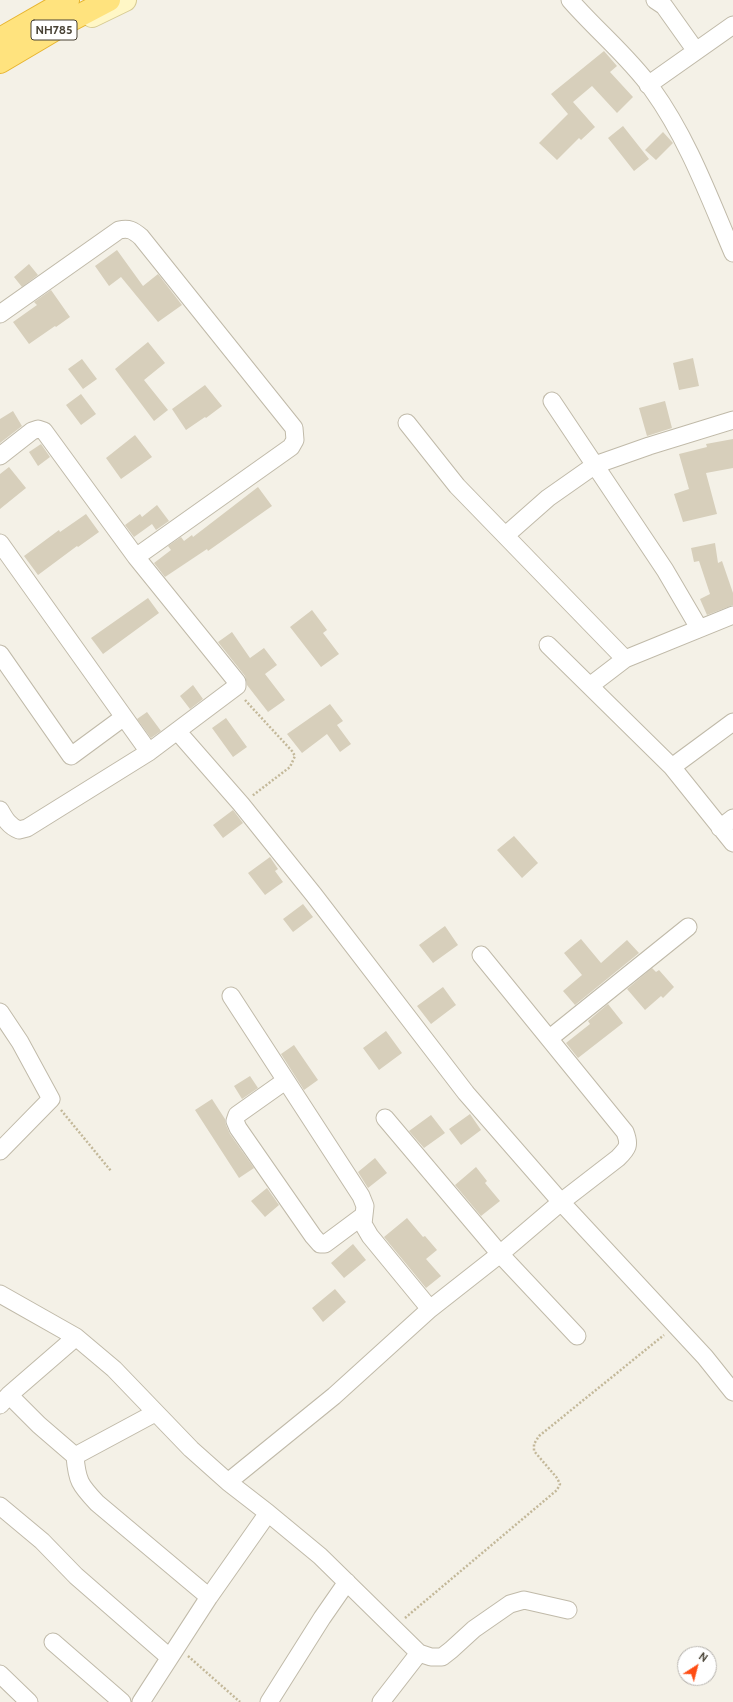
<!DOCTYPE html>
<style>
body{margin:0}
#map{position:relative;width:733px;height:1702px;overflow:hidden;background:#f4f1e7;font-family:Cabin,sans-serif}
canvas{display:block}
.north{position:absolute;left:677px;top:1646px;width:40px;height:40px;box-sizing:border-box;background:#fff;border:1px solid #b6b3ae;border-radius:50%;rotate:36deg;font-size:11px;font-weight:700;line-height:16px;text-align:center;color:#484235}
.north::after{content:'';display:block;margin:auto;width:14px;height:18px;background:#ff4d13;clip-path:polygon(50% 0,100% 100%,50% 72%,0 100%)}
</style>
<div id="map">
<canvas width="733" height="1702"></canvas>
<div class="north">N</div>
</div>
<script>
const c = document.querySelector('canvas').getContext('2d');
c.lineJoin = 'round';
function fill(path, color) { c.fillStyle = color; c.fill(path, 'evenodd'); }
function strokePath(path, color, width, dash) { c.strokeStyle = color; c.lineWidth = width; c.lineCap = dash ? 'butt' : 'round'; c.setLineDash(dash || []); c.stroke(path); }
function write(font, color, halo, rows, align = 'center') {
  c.font = font + ' Cabin,sans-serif'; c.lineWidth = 3; c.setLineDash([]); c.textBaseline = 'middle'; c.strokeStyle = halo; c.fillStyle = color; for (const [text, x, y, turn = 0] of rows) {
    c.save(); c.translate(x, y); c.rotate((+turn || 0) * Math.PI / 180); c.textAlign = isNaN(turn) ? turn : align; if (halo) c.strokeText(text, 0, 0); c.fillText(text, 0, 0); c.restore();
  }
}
fill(new Path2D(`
 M604 51 617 66 610 72 633 97 617 113 592 86 573 102 595 127 581 140 579 138 557 160 539 143 568 114 551 94Z
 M623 126 649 159 634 171 608 138Z
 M663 132 673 143 656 160 645 150Z
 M117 250 143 286 158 274 182 305 158 322 121 277 109 286 95 266Z
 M29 264 38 275 22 287 14 277Z
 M51 290 70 317 56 327 55 326 29 344 13 322 37 305 34 302Z
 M148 342 165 363 144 380 168 410 154 421 115 369Z
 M693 358 699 386 679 390 673 363Z
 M82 359 97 379 83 389 68 369Z
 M205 385 222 406 206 418 205 417 186 430 172 409Z
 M81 394 96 414 81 425 66 405Z
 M665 401 672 428 647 436 639 408Z
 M13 411 22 426 0 443V419Z
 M135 435 152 457 121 479 106 458Z
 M733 439V468L706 473 717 514 683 522 674 494 689 489 679 454 707 447 706 444Z
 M41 444 50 457 38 466 29 452Z
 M9 467 26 488 0 509V474Z
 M258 487 272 506 208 551 207 549 165 577 154 563 171 550 168 546 181 537 184 541 192 535 193 537Z
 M157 505 169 521 156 530 152 524 134 537 125 525 140 514 142 517Z
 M86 514 99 532 78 547 77 546 38 575 24 556 59 530 60 532Z
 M715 543 718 563 722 561 733 593V605L707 615 700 599 710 594 699 561 694 562 691 548Z
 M148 598 159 613 103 654 91 638Z
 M312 610 327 630 323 633 339 654 321 667 290 627Z
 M232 632 250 658 264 648 277 665 265 674 285 700 268 712 247 685 245 676 218 642Z
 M193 685 203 699 190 709 180 696Z
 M330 704 343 721 337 725 351 744 340 752 327 734 302 753 287 734Z
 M147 712 161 731 151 738 137 719Z
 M226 718 247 747 233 757 212 728Z
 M233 810 243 823 223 838 213 825Z
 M514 836 538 863 522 878 497 850Z
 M270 857 278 869 275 871 283 882 265 895 248 873Z
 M303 904 313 917 293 932 283 919Z
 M445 926 458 945 433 963 419 945Z
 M581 939 601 963 627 940 639 953 575 1005 563 991 582 975 564 953Z
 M652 968 656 972 659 970 674 987 663 998 661 996 645 1010 627 989Z
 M443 987 456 1005 431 1024 417 1006Z
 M608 1004 623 1023 578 1058 566 1043 590 1024 588 1021Z
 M386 1031 402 1053 379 1070 363 1048Z
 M294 1045 318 1080 304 1090 281 1054Z
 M250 1076 258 1088 242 1099 234 1086Z
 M212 1099 225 1119 226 1125 230 1134 254 1168 239 1178 195 1110Z
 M470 1114 481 1130 461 1145 449 1129Z
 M431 1115 445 1133 424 1148 409 1131Z
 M375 1158 387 1173 368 1188 358 1172Z
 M476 1167 487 1181 485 1183 500 1201 481 1216 455 1185Z
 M267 1188 279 1205 265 1217 251 1201Z
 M407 1218 423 1237 425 1236 437 1250 426 1259 441 1276 426 1288 384 1237Z
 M353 1244 366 1260 344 1278 331 1263Z
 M335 1289 346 1302 323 1322 312 1308Z`), '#d7cfbb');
const minor = new Path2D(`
 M570 0C596 30 629 57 652 89 688 139 709 197 733 253
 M655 0 664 6 696 51
 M648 85 733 25
 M0 314 119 230C129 228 133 230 141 237L294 428 295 440 291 447 136 557
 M552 401 665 570 699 628
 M407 423 457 486 625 659
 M0 456 32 431 38 429 44 431 136 557 237 682V686L149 752 27 828 19 830C9 826 5 819 0 810
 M506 535 548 498 595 465 649 446 733 420
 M0 543 124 717
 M548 645 672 767 733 843
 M0 654 71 756 124 717 149 752
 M591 685 625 659 733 615
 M178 732 241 804 314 895 466 1093 561 1202 500 1254 577 1336
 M672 767 733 722
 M720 828 733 818
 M481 955 625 1132C630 1145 628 1148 618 1158L561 1202 705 1357 733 1392
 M231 996 361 1196 365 1206 363 1224 370 1236 430 1309
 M0 1012 20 1042 51 1099 0 1151
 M550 1038 688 927
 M285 1081 237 1115 235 1121 238 1128 313 1236 320 1244H325L364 1215
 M0 1294 76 1337 114 1369 191 1449 228 1482 268 1513 320 1556 419 1653 431 1657H442L451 1650 474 1629 510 1604 524 1600 568 1610
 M9 1395 39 1425 75 1456 155 1413
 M0 1405 9 1395 76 1337
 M75 1456C77 1481 80 1485 97 1503L209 1597
 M228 1482 334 1396 430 1309 500 1254 385 1118
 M0 1506 42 1541 76 1576 169 1657
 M53 1642 122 1702
 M0 1674 29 1702
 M141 1702 209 1597 268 1513
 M269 1702 322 1618 347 1582
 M381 1702 419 1653`);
const secondary = new Path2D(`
 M92 16 125 0`);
const trunk = new Path2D(`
 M0 39 68 0
 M0 62 71 20 109 0`);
strokePath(minor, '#c0baa9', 19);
strokePath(secondary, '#d7cb94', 24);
strokePath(trunk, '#e7b42f', 24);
strokePath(new Path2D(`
 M245 700 292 751 295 756 290 767 252 796
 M61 1110 111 1171
 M405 1618 557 1490 560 1484 557 1478 534 1451V1444L539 1436 664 1335
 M188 1656 240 1702`), '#c3b899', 2.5, [2, 2]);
strokePath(minor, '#fff', 17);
strokePath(secondary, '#fff7c6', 22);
strokePath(trunk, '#ffe37e', 22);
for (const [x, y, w] of [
 [54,30,46]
]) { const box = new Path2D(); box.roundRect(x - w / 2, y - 10, w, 20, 3); c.fillStyle = '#fff'; c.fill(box); strokePath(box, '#484235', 1); }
write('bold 12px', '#484235', null, [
 ["NH785",54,30]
]);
</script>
